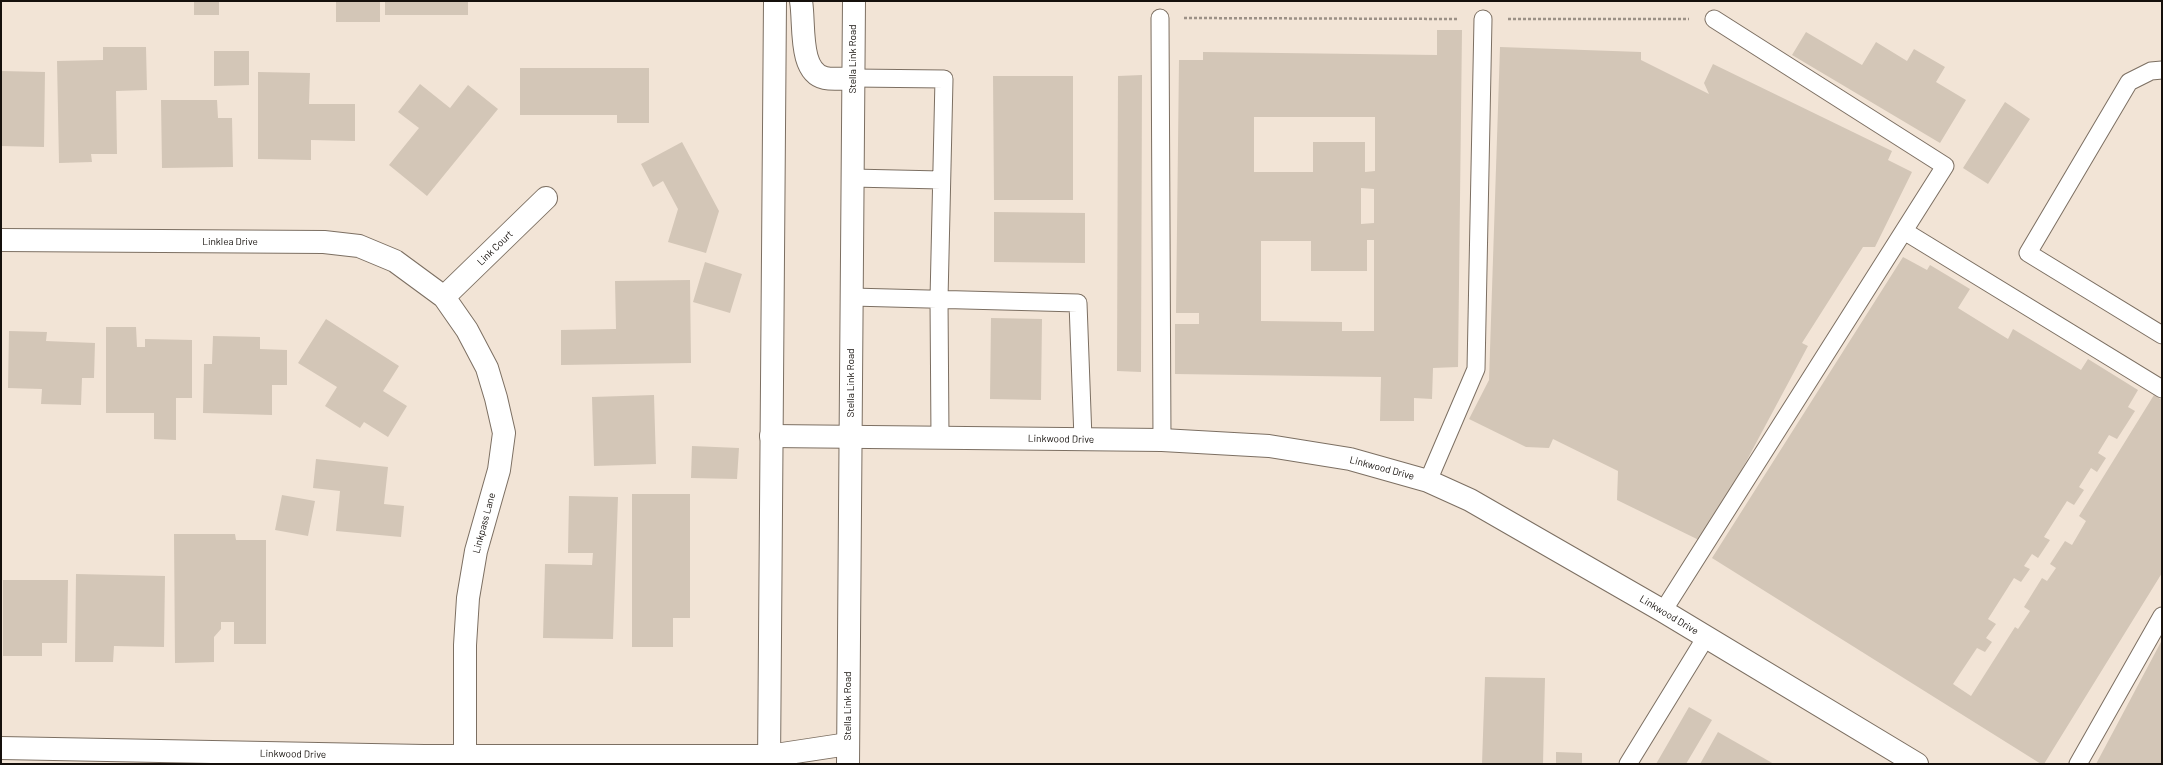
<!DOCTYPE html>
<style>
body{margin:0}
#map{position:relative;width:2163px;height:765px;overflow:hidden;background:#f2e4d6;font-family:Barlow,sans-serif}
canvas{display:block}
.frame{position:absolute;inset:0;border:2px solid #15100c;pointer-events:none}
</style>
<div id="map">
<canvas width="2163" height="765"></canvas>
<div class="frame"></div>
</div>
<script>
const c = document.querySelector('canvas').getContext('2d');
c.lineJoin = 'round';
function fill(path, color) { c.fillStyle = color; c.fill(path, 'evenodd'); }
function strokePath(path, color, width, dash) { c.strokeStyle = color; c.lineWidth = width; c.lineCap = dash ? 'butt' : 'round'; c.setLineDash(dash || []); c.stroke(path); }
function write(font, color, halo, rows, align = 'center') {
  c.font = font + ' Barlow,sans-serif'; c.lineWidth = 3; c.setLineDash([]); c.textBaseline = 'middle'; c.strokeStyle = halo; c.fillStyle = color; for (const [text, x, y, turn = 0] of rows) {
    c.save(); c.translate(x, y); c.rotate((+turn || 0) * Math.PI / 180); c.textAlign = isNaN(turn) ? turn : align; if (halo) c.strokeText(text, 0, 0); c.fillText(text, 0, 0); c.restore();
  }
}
fill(new Path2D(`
 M194 1H219V15H194Z
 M336 1H380V22H336Z
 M385 1H468V15H385Z
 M1437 30H1462L1458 367 1433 368 1432 399 1414 398V421H1380L1381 377 1175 374V324H1199V313H1176L1179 60H1203V52L1437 55ZM1254 117H1375V171L1365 172V142H1313V172H1254ZM1361 188 1374 189V223L1361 224ZM1367 240H1374V331H1342V322L1261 321V241H1311V271H1367Z
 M1806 32 1862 65 1876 42 1907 61 1914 49 1945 67 1936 82 1966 100 1940 143 1792 55Z
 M103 47H146L147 90 116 91 117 154H91L92 162 59 163 57 61 103 60Z
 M1500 47 1641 52V60L1709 94 1704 83 1713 64 1892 151 1888 160 1912 172 1875 247H1863L1802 343 1808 346 1703 542 1617 500 1618 471 1553 439 1549 448 1526 447 1469 419 1489 380Z
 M214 51H249V85L214 86Z
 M520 68H649V123H617V115H520Z
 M1 71 45 72 44 147 1 146Z
 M258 72 310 73 309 104H355V141L311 140V160L258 159Z
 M1142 75 1141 372 1117 371 1118 76Z
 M993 76H1073V200H994Z
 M420 84 450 108 468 85 498 109 427 196 389 165 419 128 398 112Z
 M161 100H217L218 118H232L233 167 162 168Z
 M2005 102 2030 119 1988 184 1963 168Z
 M682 142 719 211 706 253 668 242 678 209 663 181 653 187 641 164Z
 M994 212 1085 213V263L994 262Z
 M1903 257 1927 270 1930 265 1970 289 1958 308 2008 339 2013 329 2081 370 2088 359 2138 390 2128 407 2135 411 2117 439 2109 435 2098 453 2106 458 2097 472 2091 468 2079 487 2084 490 2074 505 2067 501 2044 537 2050 540 2038 558 2032 554 2024 566 2030 569 2021 582 2014 578 1988 619 1996 624 1986 638 1992 642 1985 652 1977 648 1953 684 1971 696 2015 627 2018 629 2030 611 2024 607 2042 578 2047 581 2056 568 2050 564 2065 541 2072 545 2086 521 2079 516 2154 395 2162 400V573L2044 764H2041L1712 558Z
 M705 262 742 274 730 313 693 302Z
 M690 280 691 363 561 365V330L616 329 615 281Z
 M991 318 1042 319 1041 400 990 399Z
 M326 319 399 366 383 391 407 406 388 437 364 422 360 428 325 406 337 387 298 363Z
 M106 327H136L137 347H145V339L192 340V398H176V440L154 439V413H106Z
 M9 331 47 332 46 341 95 343 94 378H82L81 405 41 404 42 389 8 388Z
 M213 336 260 337V349L287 350V385H272V415L203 413 204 364H212Z
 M654 395 656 464 594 466 592 397Z
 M692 446 739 448 737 479 691 478Z
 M316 459 388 467 384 504 404 506 401 537 336 531 340 491 313 488Z
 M632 494H690V618H673V647H632Z
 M282 495 315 501 308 536 275 530Z
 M569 496 618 497 613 639 543 638 545 564 592 565 593 553H568Z
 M174 534H235L236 540H266V644H234V622H221V629L214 637V662L175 663Z
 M76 574 165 576 164 647 114 646 113 662H75Z
 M3 580H68L67 643H42V656H3Z
 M2162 640V764H2096Z
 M1485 677 1545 678 1543 764H1482Z
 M1689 707 1712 720 1686 764H1656Z
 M1718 732 1774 764H1700Z
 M1556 752 1582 753V764H1556Z`), '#d3c6b7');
const lane = new Path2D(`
 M1160 18 1162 440
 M2162 70 2151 71 2129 82 2028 253 2162 335
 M853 78 944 79 939 299 940 438
 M852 178 941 180
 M1904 231 2162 389
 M852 297 1078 303 1083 439
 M1428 481 1476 369 1483 19
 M1663 611 1945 166 1714 19
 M1628 764 1706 637
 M2078 764 2162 616`);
const street = new Path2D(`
 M1 240 324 242 359 246 395 261 444 297 467 330 487 368 496 398 504 433 499 470 476 551 468 598 465 645V764
 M444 297 546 198
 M771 436 1162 440 1269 446 1350 459 1428 481 1470 500 1663 611 1917 764
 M1 748 424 756H769L848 744`);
const secondary = new Path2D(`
 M801 1C805 23 798 72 825 78 834 80 845 78 853 78
 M769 764 775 1
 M848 764 854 1`);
strokePath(lane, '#7c6f62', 19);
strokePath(street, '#7c6f62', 24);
strokePath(secondary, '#7c6f62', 24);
strokePath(new Path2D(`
 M1184 18 1459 19
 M1508 19H1689`), '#9c9187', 2.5, [3, 2]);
strokePath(lane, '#fff', 17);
strokePath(street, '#fff', 22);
strokePath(secondary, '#fff', 22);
write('10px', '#15100c', '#fff', [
 ["Stella Link Road",853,59,-90],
 ["Linklea Drive",230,242],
 ["Link Court",495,248,-44],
 ["Stella Link Road",851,383,-90],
 ["Linkwood Drive",1061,439,1],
 ["Linkwood Drive",1382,468,15],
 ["Linkpass Lane",484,523,-75],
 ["Linkwood Drive",1669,615,31],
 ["Stella Link Road",848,706,-90],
 ["Linkwood Drive",293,754,1]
]);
</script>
